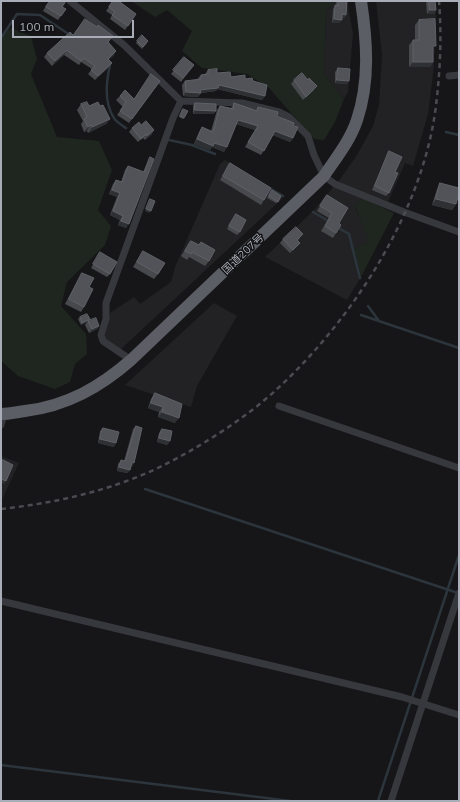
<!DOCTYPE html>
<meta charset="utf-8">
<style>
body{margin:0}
#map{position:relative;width:460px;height:802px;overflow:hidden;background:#161618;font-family:Mulish,sans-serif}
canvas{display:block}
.frame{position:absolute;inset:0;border:2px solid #a8adb8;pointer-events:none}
.scale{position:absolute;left:12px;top:20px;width:122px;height:18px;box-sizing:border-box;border:2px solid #a8adb8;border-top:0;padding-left:5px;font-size:12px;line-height:14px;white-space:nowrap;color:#a8adb8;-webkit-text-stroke:3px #111113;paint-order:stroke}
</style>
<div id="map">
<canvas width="460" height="802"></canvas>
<div class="frame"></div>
<div class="scale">100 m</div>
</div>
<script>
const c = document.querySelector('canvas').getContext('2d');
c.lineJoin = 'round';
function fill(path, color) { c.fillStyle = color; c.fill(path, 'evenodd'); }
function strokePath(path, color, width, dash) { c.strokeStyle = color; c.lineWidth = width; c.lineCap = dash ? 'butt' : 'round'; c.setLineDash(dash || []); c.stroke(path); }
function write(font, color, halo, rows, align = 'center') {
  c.font = font + ' Mulish,"Noto Sans JP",sans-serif'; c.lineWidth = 3; c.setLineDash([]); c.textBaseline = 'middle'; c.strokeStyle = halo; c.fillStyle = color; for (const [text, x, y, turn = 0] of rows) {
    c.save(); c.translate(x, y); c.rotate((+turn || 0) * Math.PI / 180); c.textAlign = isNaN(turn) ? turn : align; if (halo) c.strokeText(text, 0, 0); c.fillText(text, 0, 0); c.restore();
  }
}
fill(new Path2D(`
 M335 1H347L353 33 348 92 344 99 324 74 326 11Z
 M376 1H435L436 16 434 66 428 114 413 166 405 163 388 202 338 182 357 155 373 126 379 105 382 55Z
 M225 160 285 196 120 350 104 337 110 313 134 297 140 304 171 282 175 267 220 164Z
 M334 186 362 198 355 207 370 242 354 249 361 277 347 300 265 257 314 210Z
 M214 303 237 316 197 386 191 407 125 385Z
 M1 456 19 463 1 502Z`), '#222225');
fill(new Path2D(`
 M131 1H335L326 11 324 74 344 99 335 122 324 140 314 139 269 88 247 74 202 68 182 51 192 31 167 10 155 17Z
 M11 28 31 36 37 59 31 74 57 137 99 141 112 170 98 210 111 226 105 245 67 282 61 306 86 334 87 354 75 364 70 382 55 389 18 376 1 361V38Z
 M362 198 394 213 361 277 354 249 369 242 355 206Z`), '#1e261f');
strokePath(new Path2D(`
 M1 38 17 14 40 15 70 35
 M110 65C106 82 104 103 114 118 116 122 122 125 126 128
 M446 132 459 135
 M169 140 192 145 215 154
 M269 188 283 196
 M313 212 330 222
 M337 227 349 234 360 278
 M368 306 379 321
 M361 315 459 348
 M145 489 455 592
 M1 765 290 801
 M378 801 459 555`), '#2c353c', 2.5);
strokePath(new Path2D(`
 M70 1 124 45 181 101 242 103 279 112 289 117 308 136 314 155 324 176 335 184 404 212 459 232
 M449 76 459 75
 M131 360 103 341 101 335 106 319V303L173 118 181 101
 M279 406 459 468
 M1 425 4 414
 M1 601 402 697 459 715
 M391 801 459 593`), '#37383d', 7);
strokePath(new Path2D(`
 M1 414C9 414 17 412 25 411 67 406 100 387 131 360L324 176C336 158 350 141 357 120 370 81 367 41 361 1`), '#5b5e65', 12);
strokePath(new Path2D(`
 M1 509C56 503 113 490 162 466 200 447 246 418 277 389 352 320 420 215 435 113 440 76 442 38 439 1`), '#4a4c52', 2.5, [5, 4]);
fill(new Path2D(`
 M49 1H66L62 7 66 9 58 20 43 11Z
 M113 1 120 2 136 14 125 30 110 19 112 15 106 11Z
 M337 1H347L346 15 344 18H342L339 23H332L333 9 336 5V3Z
 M426 1H435L436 10 434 14H427Z
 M419 20 433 49V62L430 67H409V45L413 40H415V25Z
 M73 35 108 42 114 55 108 60 112 63 109 67 95 80 88 74 92 69 81 62 79 65 64 55 52 66 44 57 47 53Z
 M137 41 147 43 142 49 136 43Z
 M184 57 194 65 181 82 171 74Z
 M338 68 347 84 335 83V72Z
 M208 70 231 77 245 79 253 81 265 96 262 100 217 89 216 91 201 93 198 97 183 96 182 85 185 81 198 80V78L201 75 205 74Z
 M294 80 314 90 303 100 291 84Z
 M160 81 129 123 117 115 123 107 116 100 120 96 134 99Z
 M195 103 216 111 213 114H193V106Z
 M234 103 256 110 258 107 293 126V138L290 142 273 135 261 155 245 147 255 130 236 124 224 152 212 147 210 150 194 144 199 132 202 127 211 131 217 110 220 106 231 108Z
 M81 104 89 106H100L110 119 106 124 88 133 87 131 84 132 81 124 83 121 77 110Z
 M183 109 184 118 183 119 179 117Z
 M141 125 152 134 145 140 143 138 138 142 129 132 132 128Z
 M389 151 395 172 389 193 386 196 372 190 387 155Z
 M150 157 126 228 118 225 120 220 110 215 117 197 109 194 113 184 116 180 121 182 125 170 128 166 143 172 148 161Z
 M230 163 264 200 261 205 220 180Z
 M440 183 456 204 452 210 432 205 437 189Z
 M272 190 278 202 276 203 267 198Z
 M327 195 339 223 336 233 333 238 321 231 329 218 317 211Z
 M236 214 240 232 237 235 227 229Z
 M300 238 298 240 297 246 290 253 280 243 283 239Z
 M191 241 198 245 201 242 209 261 205 266 189 257 187 260 181 256Z
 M143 251 158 274 154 279 133 267Z
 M100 252 110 274 107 277 91 268Z
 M82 273 89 287 84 307 81 312 65 304 79 278Z
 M80 317 90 319 89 321 99 326 97 329 89 333 85 325 87 322 81 325 78 319Z
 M155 393 175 423 158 417 159 412 148 408 151 399Z
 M136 426 132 467 131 466 130 470 127 473 117 471 118 464 121 460 124 461 133 429Z
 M103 428 114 447 98 443 100 431Z
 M162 429 170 441 167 445 157 442 159 433Z`), '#47494d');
fill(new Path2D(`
 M430 10H436L434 14H427Z
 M342 14 346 15 344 18H339Z
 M334 19 342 20 339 23H332Z
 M67 50 64 55 52 66 55 61Z
 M116 51 114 55 105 63 108 59Z
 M413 62H433L430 67H409Z
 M112 63 109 67 95 80 98 76Z
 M337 80 349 81 347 84 335 83Z
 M219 85 265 96 262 100 217 89 216 91 200 93 198 97 183 96 186 92Z
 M195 110 216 111 213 114H193Z
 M110 119 106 124 88 133 92 127Z
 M238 120 258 126 255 130 235 124Z
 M91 125 87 131 84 132 88 127Z
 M154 130 152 134 145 140 147 136Z
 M275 131 293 138 290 142 272 135Z
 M146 134 143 138 138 142Z
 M197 139 214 143 227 147 224 152 212 147 210 150 194 144Z
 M112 190 120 193 117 197 109 194Z
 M436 199 456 204 452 210 432 205Z
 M146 209 151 211 149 213 145 211Z
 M113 211 123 216 120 220 110 215Z
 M121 221 129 224 126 228 118 225Z
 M90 319 89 321 81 325 82 323Z
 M99 326 97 329 89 333 92 329Z
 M151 403 163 407 159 412 148 408Z
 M162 412 179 418 175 423 158 417Z
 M159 438 170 441 167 445 157 442Z
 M100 439 116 443 114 447 98 443Z
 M132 462 134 463 132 467 129 466Z
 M119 467 130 470 127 473 117 471Z
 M1 479 6 481 4 484 1 483Z`), '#2f3033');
const building = new Path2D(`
 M50 1H66L62 7 66 9 61 16 46 7Z
 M113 1H121L120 2 136 14 128 26 112 15 115 12 109 7Z
 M338 1H347L346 15 342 14V20L334 19 335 5 338 6Z
 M429 1H435L436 10H430Z
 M85 19 97 27 98 25 113 36 108 42 116 51 108 59 112 63 98 76 91 70 95 66 84 58 81 61 67 50 55 61 47 53 70 32 73 35Z
 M435 19 436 46H433V62H413V40H419V20Z
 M142 35 148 41 143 47 137 41Z
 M184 57 194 65 183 78 173 70Z
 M338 68 350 69 349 81 337 80Z
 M217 69V73L230 72 231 77 245 75V79L252 78 253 81 267 85 265 96 219 85 218 88 200 90 201 93 186 92 185 81 201 79V75L208 74V70Z
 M302 73 308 80 309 78 317 86 306 97 294 80Z
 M151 74 160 81 132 119 120 111 126 102 120 96 125 90 134 99Z
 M87 102 89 106 98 102 100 106 103 105 110 119 92 127 91 125 88 127 84 119 87 117 81 104Z
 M195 103 216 104V111L195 110Z
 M234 103 257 111 258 107 278 112 277 116 294 123 293 126 298 127 293 138 275 131 264 151 248 142 258 126 238 120 227 147 214 143 213 146 197 139 202 127 213 132 220 106 233 109Z
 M183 109 188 111 184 118 180 116Z
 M146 121 154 130 147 136 146 134 141 139 132 128 139 122 141 125Z
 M389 151 402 157 395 172 398 173 389 193 375 186Z
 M150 157 154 159 129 224 121 221 123 216 113 211 120 193 112 190 116 180 122 182 128 166 144 172Z
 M230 163 271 188 264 200 223 176Z
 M440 183 459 188V193L456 204 436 199Z
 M272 190 281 196 278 202 269 196Z
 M327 195 348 208 339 223 341 225 336 233 325 226 332 213 320 206Z
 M150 199 155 201 151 211 146 209Z
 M236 214 246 220 240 232 229 226Z
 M296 227 303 234 297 240 300 243 293 250 283 239Z
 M191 241 199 245 201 242 215 250 209 261 192 252 191 254 185 251Z
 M143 251 165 263 158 274 137 262Z
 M100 252 117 262 110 274 93 264Z
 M82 273 94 278 89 287 93 289 84 307 69 299Z
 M87 314 90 319 82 323 80 317Z
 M96 318 99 326 92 329 88 321Z
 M155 393 182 404 179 418 162 412 163 407 151 403Z
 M136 426 142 428 134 463 132 462 130 470 119 467 121 460 125 461Z
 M103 428 119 432 116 443 100 439Z
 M162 429 172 431 170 441 159 438Z
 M1 459 13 465 6 481 1 479Z`);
fill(building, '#525359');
strokePath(building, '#5f6168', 1);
write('11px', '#a8adb8', '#111113', [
 ["国道207号",243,254,-44]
]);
</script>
